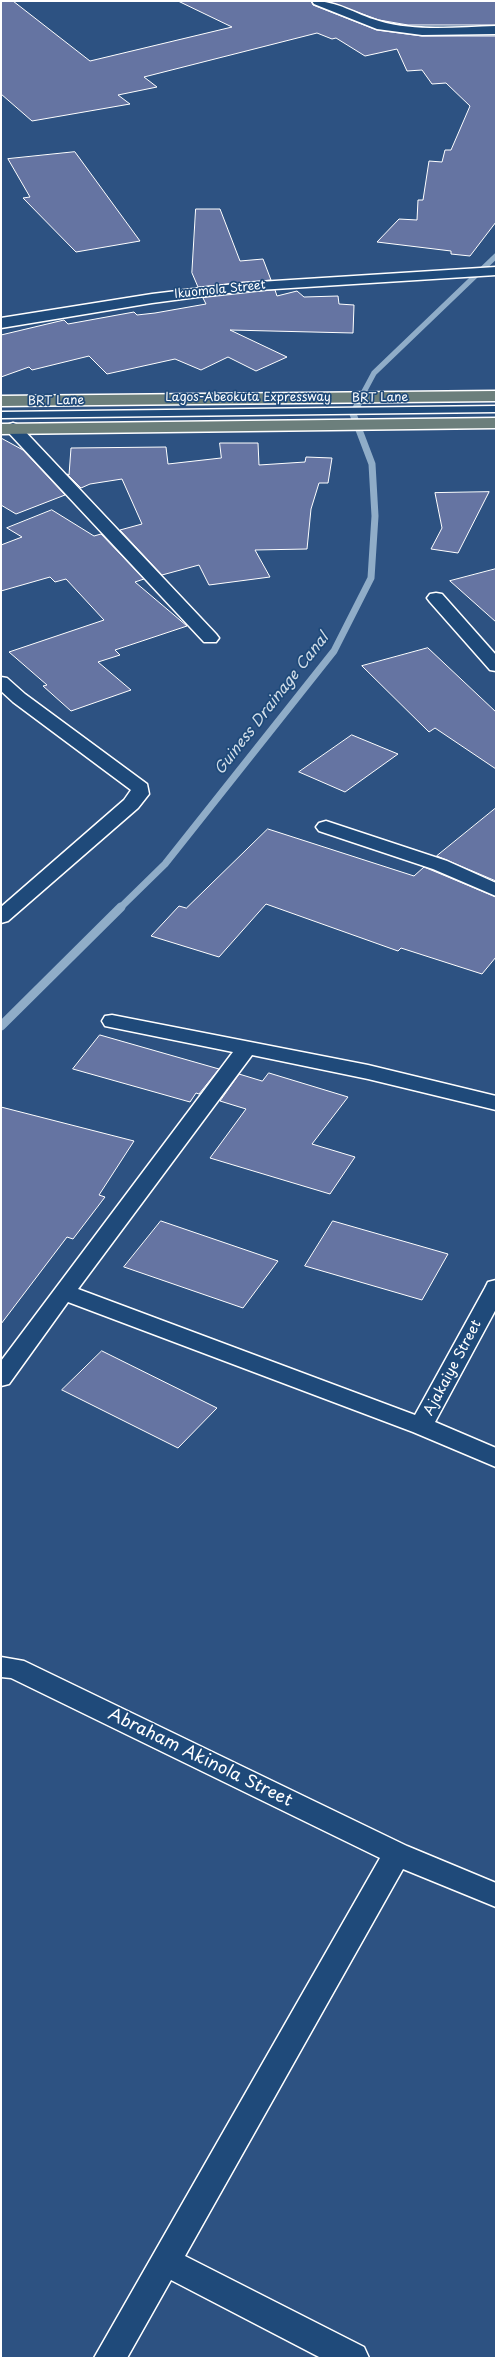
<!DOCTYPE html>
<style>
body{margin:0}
#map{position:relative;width:497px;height:2359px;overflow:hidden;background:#2d5282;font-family:"Playpen Sans",sans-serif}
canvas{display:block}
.frame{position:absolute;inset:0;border:2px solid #fff;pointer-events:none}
</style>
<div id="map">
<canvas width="497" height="2359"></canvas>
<div class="frame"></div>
</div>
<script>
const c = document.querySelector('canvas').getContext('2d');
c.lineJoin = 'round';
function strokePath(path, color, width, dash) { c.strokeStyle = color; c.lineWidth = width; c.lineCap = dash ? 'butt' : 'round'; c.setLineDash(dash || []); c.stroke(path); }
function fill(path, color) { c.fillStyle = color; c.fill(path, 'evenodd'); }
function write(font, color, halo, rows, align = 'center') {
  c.font = font + ' "Playpen Sans",sans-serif'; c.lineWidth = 3.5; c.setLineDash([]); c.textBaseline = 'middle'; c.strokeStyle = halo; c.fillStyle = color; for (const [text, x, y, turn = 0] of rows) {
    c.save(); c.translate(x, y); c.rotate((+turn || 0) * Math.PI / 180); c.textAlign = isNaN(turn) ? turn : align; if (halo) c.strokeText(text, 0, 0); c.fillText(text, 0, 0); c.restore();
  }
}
strokePath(new Path2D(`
 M359 401 374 373 496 256`), '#90adc8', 5.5);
strokePath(new Path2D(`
 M120 908 165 864 334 651 371 578 375 516 372 464 353 414 360 400`), '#90adc8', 7);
strokePath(new Path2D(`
 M1 1026 121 907`), '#90adc8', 9);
const building = new Path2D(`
 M1 1H13L90 61 232 27 178 1H311L313 5 377 30 422 36H496V222L470 256 451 254V251L377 242 399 219 417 220 418 200H423L429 161 442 162 445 150H451L470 106 446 83 432 84 422 70 407 71 397 49 365 56 336 38 332 39 317 33 144 77 157 87 118 95 130 104 32 121 1 94Z
 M327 1H496V25H408L379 20Z
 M75 152 140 241 76 252 23 198 30 197 8 159Z
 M196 209H220L240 261 263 259 271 280 198 287 192 273Z
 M275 290 277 296 297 291 304 297 338 296 339 304 354 305 353 333 230 330 287 357 256 371 228 357 201 370 175 359 107 374 89 356 32 370 29 367 1 377V335L64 320 68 324 134 312 137 315 155 313 206 304 203 298Z
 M1 438 23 450 65 495 16 514 1 505Z
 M220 443H258L259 465 305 462 306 457 332 458 328 483H319L311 509 307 549 255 550 270 577 209 585 199 565 162 575 120 530 142 524 122 479 90 484 81 488 67 474 69 475 71 448 166 447 168 464 221 458Z
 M489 492 458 553 431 549 442 528 435 493Z
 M52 510 94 536 101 534 144 579 135 582 187 626 115 650 120 655 98 662 131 690 71 711 43 686 47 685 9 652 104 620 66 579 55 582 50 577 1 591V545L22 537 7 528Z
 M496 569V622L450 581Z
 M428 648 496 712V769L435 728 429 732 362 666Z
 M352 735 398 754 345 792 299 772Z
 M496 808V881L437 856Z
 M268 829 414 876 424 867 496 897V957L482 974 401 948 398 951 266 904 219 957 151 936 179 906 186 908Z
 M100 1035 219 1069 199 1094 196 1093 190 1102 73 1069Z
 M269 1073 348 1097 312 1144 355 1157 330 1194 210 1158 246 1109 220 1101 239 1074 262 1081Z
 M1 1107 134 1141 99 1195 105 1197 73 1239 67 1237 1 1324Z
 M161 1221 278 1261 243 1308 124 1267Z
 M333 1221 448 1254 422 1300 305 1266Z
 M102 1351 217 1408 178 1448 62 1390Z`);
fill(building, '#6574a2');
strokePath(building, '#fff', 1);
const service = new Path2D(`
 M496 406V412L1 418V412Z`);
const minor = new Path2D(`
 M312 1C339 1 354 14 379 21 416 32 458 27 496 26V34L422 35 377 29 314 4Z
 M13 423 19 425 216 634 219 638 216 642H204L7 431 5 428 7 425Z
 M436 593 442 594 496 655V671L490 670 430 602 427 598 430 594Z
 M1 677 7 678 25 694 147 784 149 794 138 808 8 921 1 923V907L124 800 131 790 13 702 1 691Z
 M326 821 447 861 496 883V896L433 869 319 831 316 827 319 823Z
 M112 1015 368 1065 496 1096V1110L368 1079 252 1055 78 1289 415 1415 485 1288 488 1282 496 1280V1309L435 1422 496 1448V1467L413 1432 68 1302 9 1384 1 1386V1361L233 1052 105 1026 102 1021 105 1016Z
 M1 1657 24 1661 407 1846 496 1883V1907L403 1869 185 2256 364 2347 369 2358H321L171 2280 127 2358H94L380 1858 11 1678 1 1677Z`);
const tertiary = new Path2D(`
 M496 267V275L243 291 152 303 1 328V318L152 294 243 283Z`);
const trunk = new Path2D(`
 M496 391V401L1 406V396Z
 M496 418V428L1 434V424Z`);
strokePath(service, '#fff', 3);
strokePath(minor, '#fff', 3);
strokePath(tertiary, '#fff', 3);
strokePath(trunk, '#fff', 3);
fill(service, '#1f4a7a');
fill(minor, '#1f4a7a');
fill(tertiary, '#1f4a7a');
fill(trunk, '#6c7f7c');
write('12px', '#fff', '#1f4a7a', [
 ["Ikuomola Street",220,290,-6],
 ["Lagos-Abeokuta Expressway",248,398],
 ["BRT Lane",380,398,-1],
 ["BRT Lane",56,401,-1]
]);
write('14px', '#fff', '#1f4a7a', [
 ["Ajakaiye Street",453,1368,-62]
]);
write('italic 15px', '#d1dde8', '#1f4a7a', [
 ["Guiness Drainage Canal",272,704,-52]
]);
write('17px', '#fff', '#1f4a7a', [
 ["Abraham Akinola Street",200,1758,26]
]);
</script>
